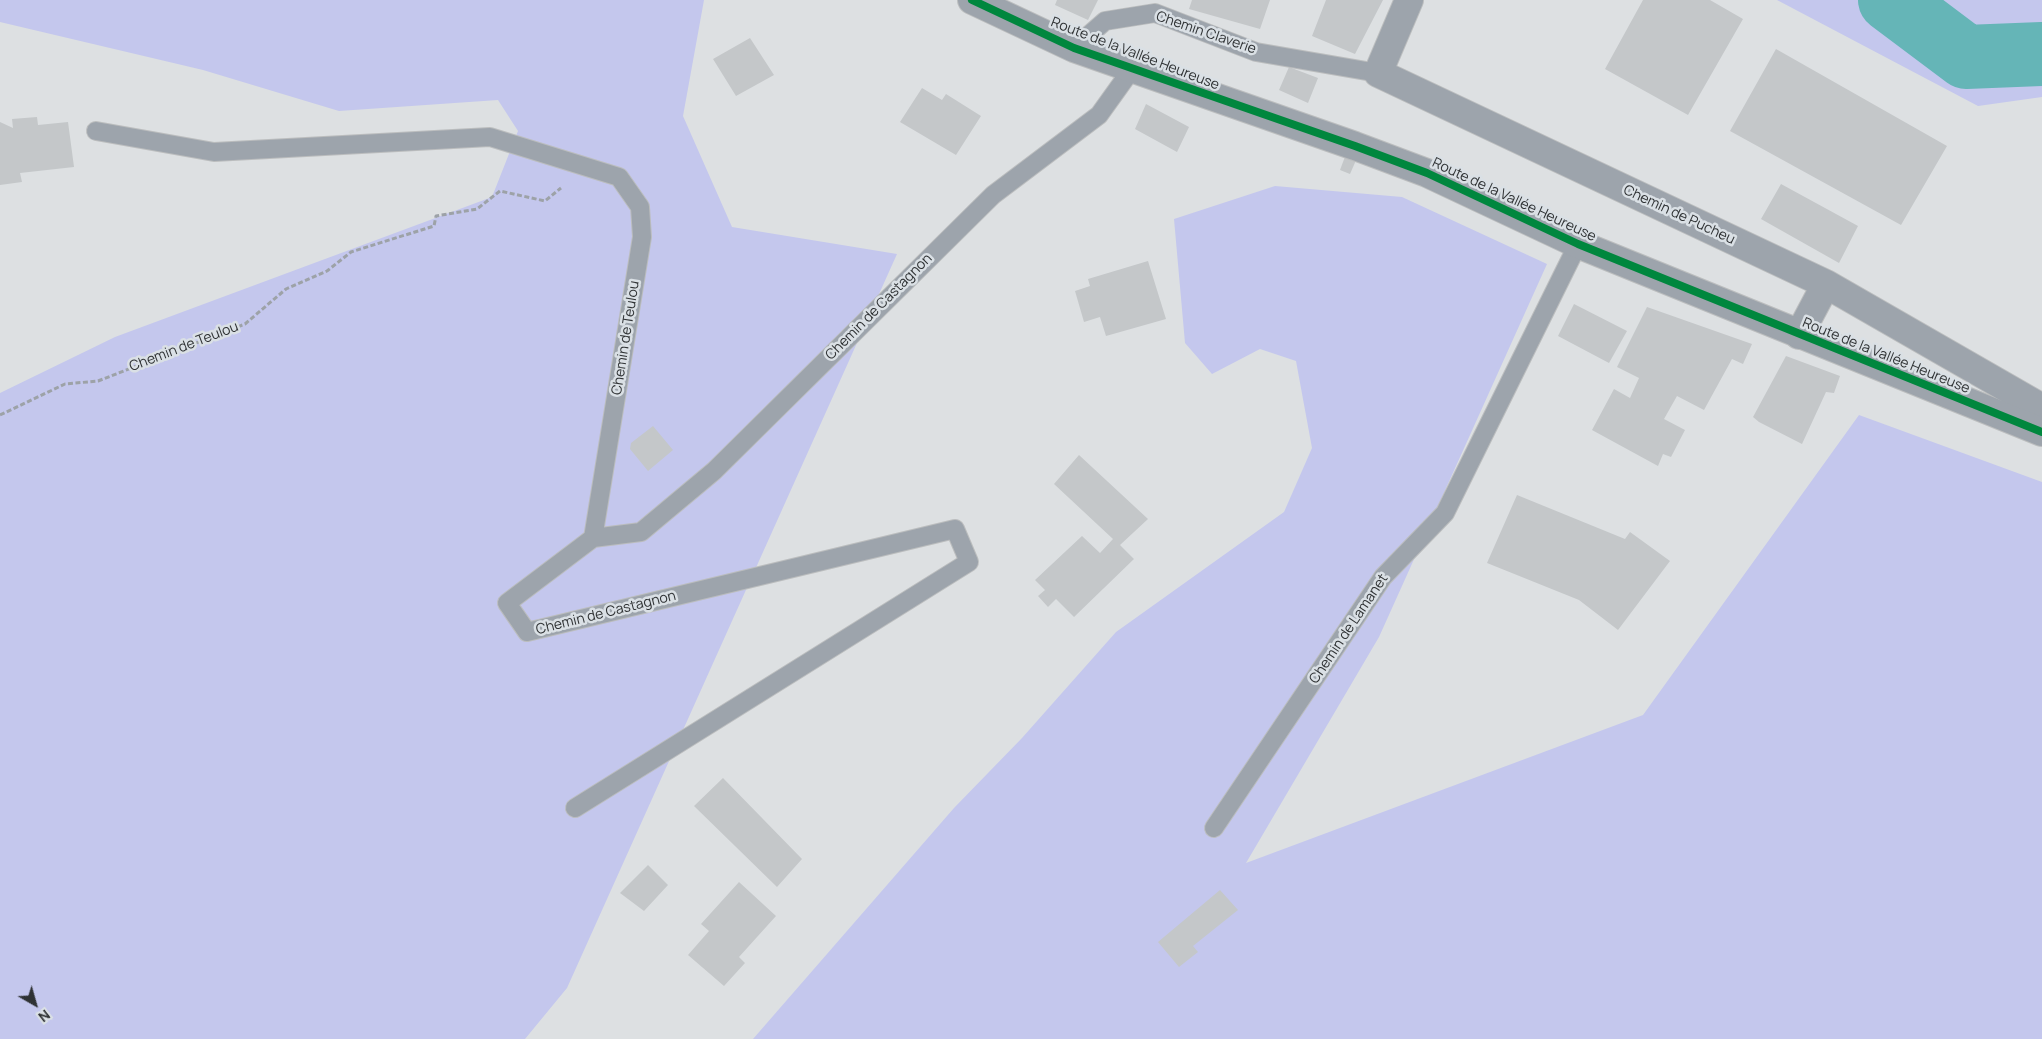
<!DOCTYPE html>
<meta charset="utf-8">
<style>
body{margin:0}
#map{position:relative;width:2042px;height:1039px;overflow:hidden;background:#dde0e2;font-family:Manrope,sans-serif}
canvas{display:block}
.north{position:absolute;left:10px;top:979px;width:50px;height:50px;-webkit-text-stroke:4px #dae0e5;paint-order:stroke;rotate:142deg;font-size:14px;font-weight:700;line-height:20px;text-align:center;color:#2f3234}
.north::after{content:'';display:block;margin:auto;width:18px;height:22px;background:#2f3234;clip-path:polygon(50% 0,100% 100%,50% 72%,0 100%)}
</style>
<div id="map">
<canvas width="2042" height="1039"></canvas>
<div class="north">N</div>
</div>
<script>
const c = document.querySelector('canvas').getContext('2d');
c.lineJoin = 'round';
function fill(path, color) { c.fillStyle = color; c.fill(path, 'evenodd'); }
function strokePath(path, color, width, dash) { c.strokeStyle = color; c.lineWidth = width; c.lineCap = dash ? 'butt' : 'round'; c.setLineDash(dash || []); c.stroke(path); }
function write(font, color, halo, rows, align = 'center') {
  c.font = font + ' Manrope,sans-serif'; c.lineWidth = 5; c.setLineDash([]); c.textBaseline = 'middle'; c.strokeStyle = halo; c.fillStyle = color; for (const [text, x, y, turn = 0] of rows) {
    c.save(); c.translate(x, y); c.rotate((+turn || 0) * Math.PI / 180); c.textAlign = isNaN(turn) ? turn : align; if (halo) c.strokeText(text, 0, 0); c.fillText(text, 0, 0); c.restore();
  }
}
fill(new Path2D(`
 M0 0H704L683 116 732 227 897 254 567 988 525 1039H0V393L115 337 492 197 518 131 498 100 339 111 203 70 0 22Z
 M1777 0H2042V97L1978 106Z
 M1275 186 1402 197 1547 264 1379 637 1246 863 1643 715 1859 415 2042 482V1039H753L954 808 1022 738 1116 632 1284 512 1312 448 1296 361 1260 349 1212 374 1185 343 1174 219Z`), '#c4c7ed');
strokePath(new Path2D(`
 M1890 0 1966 57 2042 54`), '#65b5b7', 64);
fill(new Path2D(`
 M1057 0H1098L1088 20 1055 5Z
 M1192 0H1270L1260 29 1189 9Z
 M1326 0H1383L1355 54 1312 36Z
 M1643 0H1710L1743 19 1688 115 1605 69Z
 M750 38 774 75 736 96 713 59Z
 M1776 49 1947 146 1901 225 1730 131Z
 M1289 67 1318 78 1308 103 1279 90Z
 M922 88 942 100 946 94 981 116 956 155 900 122Z
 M1146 104 1189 127 1177 152 1135 129Z
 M37 117 38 125 68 122 74 167 20 173 22 182 0 185V122L13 128 12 119Z
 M1346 154 1357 158 1350 174 1340 170Z
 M1781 184 1858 226 1839 263 1761 219Z
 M1148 261 1166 319 1106 336 1100 317 1084 322 1075 291 1090 286 1088 279Z
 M1574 304 1627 331 1609 363 1558 336Z
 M1647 307 1752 344 1743 364 1732 359 1704 410 1677 396 1664 419 1685 430 1671 457 1663 454 1658 466 1592 430 1614 389 1630 398 1639 378 1617 367Z
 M1786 356 1840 376 1834 393 1826 392 1802 444 1759 422 1753 417Z
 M653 426 673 450 648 471 630 449 631 443Z
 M1079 455 1148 519 1120 545 1134 559 1074 617 1056 599 1048 607 1038 596 1045 590 1035 580 1082 536 1100 553 1113 539 1054 484Z
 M1517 495 1625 539 1630 532 1670 561 1618 630 1579 600 1487 563Z
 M723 778 802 859 777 887 694 806Z
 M648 865 668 885 644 911 620 893Z
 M739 882 776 916 739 957 745 963 724 986 688 955 709 931 701 924Z
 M1220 890 1238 910 1193 946 1198 952 1179 967 1158 942Z`), '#c4c7c9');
const service = new Path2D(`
 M1074 48 1105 21 1155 13 1256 52 1378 73
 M96 131 214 152 490 137 619 177 640 207 642 237 593 538
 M575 808 969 562 955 529 527 632 507 603 593 538 641 532 714 471 993 195 1099 115 1132 69
 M1214 828 1383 577 1445 513 1578 244`);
const minor = new Path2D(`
 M1409 0 1378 73 1826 284 2042 408
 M1799 335 1826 284`);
const tertiary = new Path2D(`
 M972 0 1074 48 1355 146 1427 173 1578 244 2042 432`);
strokePath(service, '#bbbdbe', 20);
strokePath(minor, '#bbbdbe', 30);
strokePath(tertiary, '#bbbdbe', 30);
strokePath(new Path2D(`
 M0 415 65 384 98 381 245 324 286 289 327 271 351 252 434 226 436 216 477 209 500 191 545 201 561 188`), '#9da2a7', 3, [5, 2.5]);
strokePath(service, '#9da4ac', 18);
strokePath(minor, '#9da4ac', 28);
strokePath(tertiary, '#9da4ac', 28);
strokePath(new Path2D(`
 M972 0 1074 48 1355 146 1427 173 1578 244 2042 432`), '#00873e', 8);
write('14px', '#2f3234', '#dae0e5', [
 ["Chemin Claverie",1206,33,19],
 ["Route de la Vallée Heureuse",1135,54,21],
 ["Route de la Vallée Heureuse",1514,200,25],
 ["Chemin de Pucheu",1679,215,25],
 ["Chemin de Castagnon",879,307,-45],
 ["Chemin de Teulou",626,338,-81],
 ["Chemin de Teulou",184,347,-21],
 ["Route de la Vallée Heureuse",1886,356,22],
 ["Chemin de Castagnon",606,613,-14],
 ["Chemin de Lamanet",1349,629,-56]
]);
</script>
